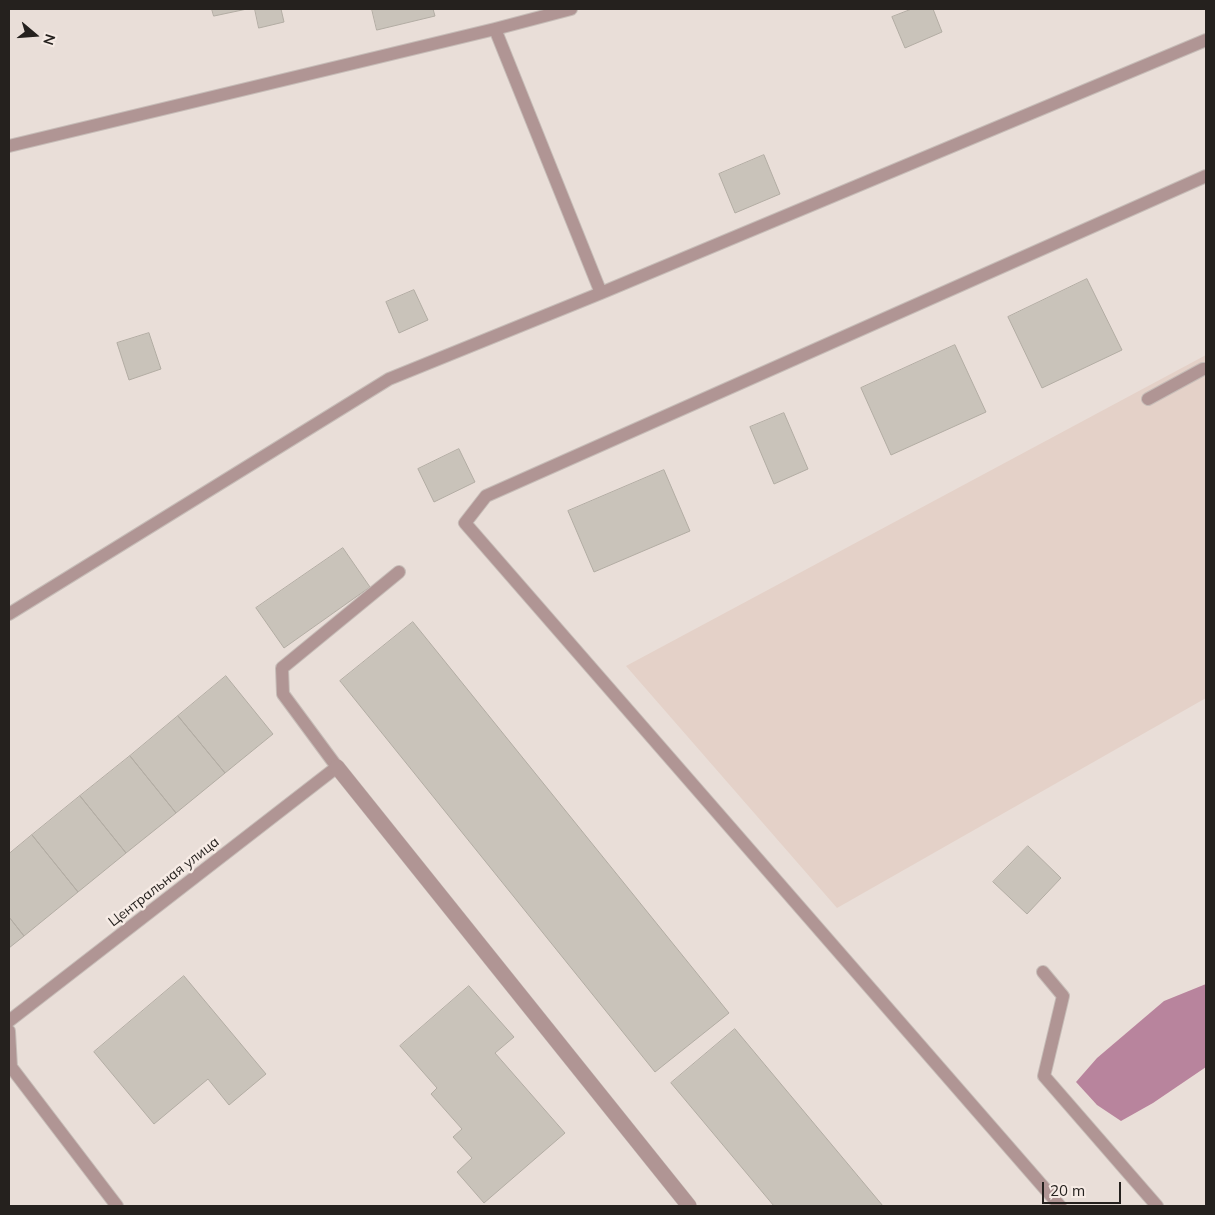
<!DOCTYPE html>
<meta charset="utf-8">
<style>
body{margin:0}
#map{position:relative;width:1215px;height:1215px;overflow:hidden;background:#e9ded8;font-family:Mulish,sans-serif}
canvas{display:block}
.frame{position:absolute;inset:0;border:10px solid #25211e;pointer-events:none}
.north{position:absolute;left:10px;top:10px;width:50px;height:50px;-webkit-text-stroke:4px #f6ebe5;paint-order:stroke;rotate:108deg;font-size:14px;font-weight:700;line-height:20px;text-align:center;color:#25211e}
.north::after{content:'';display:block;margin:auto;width:18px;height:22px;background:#25211e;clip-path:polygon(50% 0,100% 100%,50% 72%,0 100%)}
.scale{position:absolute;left:1042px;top:1182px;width:79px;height:22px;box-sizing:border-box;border:2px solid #25211e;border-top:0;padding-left:6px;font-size:15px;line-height:18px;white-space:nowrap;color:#25211e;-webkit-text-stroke:4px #f6ebe5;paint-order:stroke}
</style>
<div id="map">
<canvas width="1215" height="1215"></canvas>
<div class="frame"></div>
<div class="north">N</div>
<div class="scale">20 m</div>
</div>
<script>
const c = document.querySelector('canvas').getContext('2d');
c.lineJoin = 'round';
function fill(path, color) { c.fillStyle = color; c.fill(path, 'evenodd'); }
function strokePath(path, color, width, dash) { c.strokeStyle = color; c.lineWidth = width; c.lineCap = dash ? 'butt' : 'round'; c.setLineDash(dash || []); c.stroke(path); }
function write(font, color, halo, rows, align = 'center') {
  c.font = font + ' Mulish,sans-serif'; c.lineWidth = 5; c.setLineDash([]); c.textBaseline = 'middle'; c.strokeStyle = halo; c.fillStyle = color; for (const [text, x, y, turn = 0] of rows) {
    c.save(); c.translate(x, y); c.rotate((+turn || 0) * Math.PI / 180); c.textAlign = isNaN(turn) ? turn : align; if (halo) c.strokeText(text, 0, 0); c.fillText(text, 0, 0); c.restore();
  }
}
fill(new Path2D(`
 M1206 355V698L837 908 626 666Z`), '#e4d1c8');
fill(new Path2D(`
 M1206 984V1067L1153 1103 1121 1121 1097 1105 1076 1082 1097 1058 1164 1001Z`), '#b8849d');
const building = new Path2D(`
 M212 9H247L214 16Z
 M255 9H281L284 22 259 28Z
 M372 9H433L435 16 377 30Z
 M912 9H933L942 32 905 48 892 17Z
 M764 155 780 194 735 213 719 174Z
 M1087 279 1122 350 1042 388 1008 317Z
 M414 290 428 320 399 333 386 302Z
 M149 333 161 369 129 380 117 343Z
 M955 345 986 412 891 455 861 388Z
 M784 413 808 469 774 484 750 427Z
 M459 449 475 482 434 502 418 469Z
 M664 470 690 531 594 572 568 511Z
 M343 548 370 587 284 648 256 608Z
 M413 622 729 1013 655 1072 340 681Z
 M226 676 273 734 225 773 178 716Z
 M178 716 225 773 176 813 130 756Z
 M130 756 176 813 126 853 80 796Z
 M80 796 126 853 78 892 32 835Z
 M32 835 78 892 24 936 9 917V854Z
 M1028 846 1061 878 1027 914 993 882Z
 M9 917 24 936 9 948Z
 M184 976 266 1074 229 1105 208 1079 154 1124 94 1052Z
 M469 986 514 1037 495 1053 565 1133 484 1203 457 1172 472 1158 453 1137 462 1129 431 1094 437 1088 400 1046Z
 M735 1029 883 1206H774L671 1083Z`);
fill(building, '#c9c3ba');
strokePath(building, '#b2aca3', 1);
const lane = new Path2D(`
 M495 29 601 293
 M9 146 495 29 571 9
 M1148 399 1203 369H1206
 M9 614 389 379 601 293 1206 40
 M1043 972 1063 996 1044 1076 1157 1206
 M9 1021 337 767 283 694 282 668 399 572
 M9 1031 11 1067 117 1206
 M1060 1206 465 523 486 496 1206 176`);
const street = new Path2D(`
 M337 767 689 1206`);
strokePath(lane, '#c6bcb7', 14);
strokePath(street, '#c6bcb7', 16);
strokePath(lane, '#b09594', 12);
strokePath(street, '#b09594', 15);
write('14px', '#25211e', '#f6ebe5', [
 ["Центральная улица",164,882,-38]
]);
</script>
